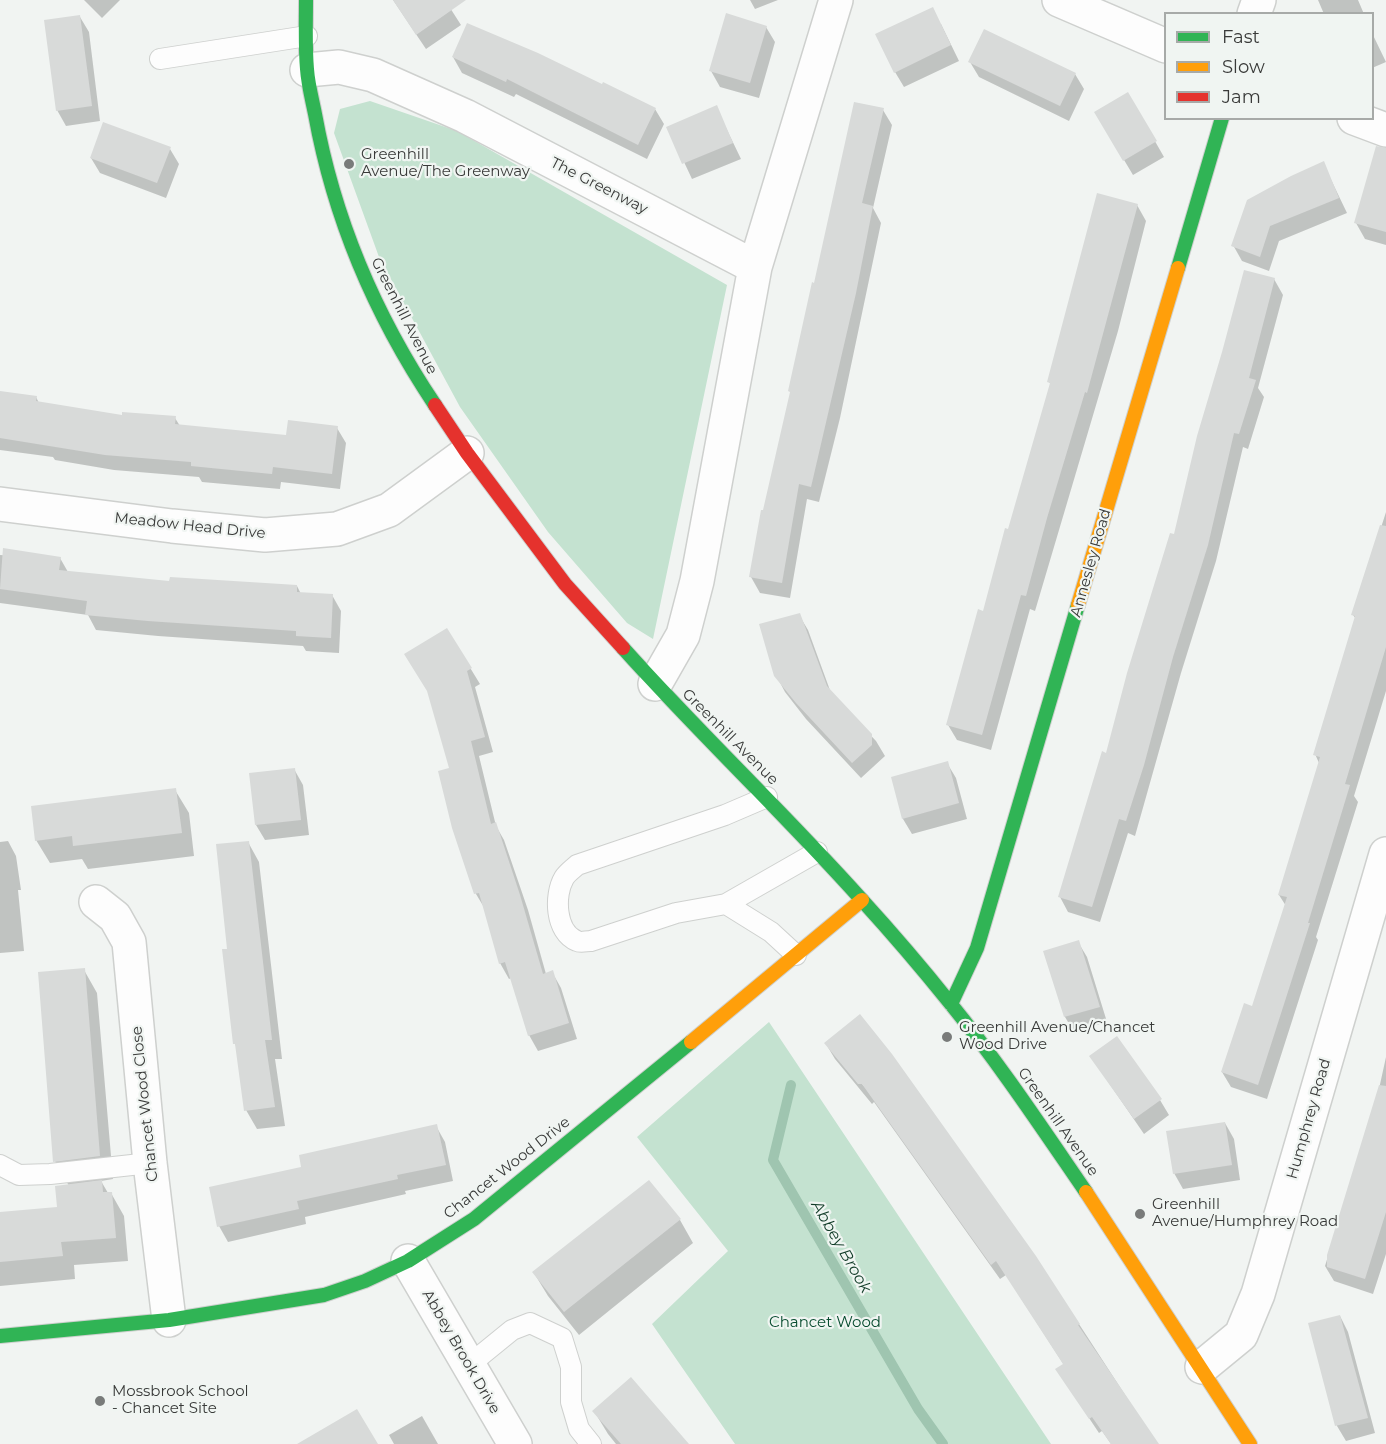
<!DOCTYPE html>
<style>
body{margin:0}
#map{position:relative;width:1386px;height:1444px;overflow:hidden;background:#f1f4f2;font-family:Montserrat,sans-serif}
canvas{display:block}
.legend{position:absolute;left:1164px;top:12px;width:210px;height:108px;box-sizing:border-box;background:#f0f5f2;border:2px solid #a7aaa8;margin:0;padding:8px 10px;list-style:none;font-size:18px;color:#393a39}
.legend li{display:flex;align-items:center;gap:12px;height:30px}
.legend b{width:30px;border:2px solid #a7aaa8}
</style>
<div id="map">
<canvas width="1386" height="1444"></canvas>
<ul class="legend">
<li><b style="height:8px;background:#30b455"></b>Fast</li>
<li><b style="height:8px;background:#ff9f0a"></b>Slow</li>
<li><b style="height:8px;background:#e5322d"></b>Jam</li>
</ul>
</div>
<script>
const c = document.querySelector('canvas').getContext('2d');
c.lineJoin = 'round';
function fill(path, color) { c.fillStyle = color; c.fill(path, 'evenodd'); }
function strokePath(path, color, width, dash) { c.strokeStyle = color; c.lineWidth = width; c.lineCap = dash ? 'butt' : 'round'; c.setLineDash(dash || []); c.stroke(path); }
function write(font, color, halo, rows, align = 'center') {
  c.font = font + ' Montserrat,sans-serif'; c.lineWidth = 4.5; c.setLineDash([]); c.textBaseline = 'middle'; c.strokeStyle = halo; c.fillStyle = color; for (const [text, x, y, turn = 0] of rows) {
    c.save(); c.translate(x, y); c.rotate((+turn || 0) * Math.PI / 180); c.textAlign = isNaN(turn) ? turn : align; if (halo) c.strokeText(text, 0, 0); c.fillText(text, 0, 0); c.restore();
  }
}
fill(new Path2D(`
 M370 101 457 131 727 285 653 639 627 623 548 532 460 407 379 257 334 133 340 109Z
 M769 1022 1051 1444H735L652 1324 728 1251 637 1137Z`), '#c4e2d0');
fill(new Path2D(`
 M84 0H120L102 18Z
 M393 0H445L461 25 426 49Z
 M750 0H778L755 9Z
 M1318 0H1358L1364 14H1324Z
 M80 17 89 32 100 121 66 126 57 110Z
 M941 24 959 61 904 87 895 72Z
 M766 27 775 42 759 98 720 87 711 71Z
 M1372 33 1386 62 1372 68Z
 M453 57 655 109 664 124 647 159 516 94 514 97 462 73Z
 M970 62 1075 74 1084 89 1069 121 979 77Z
 M1128 94 1164 157 1133 175 1096 113Z
 M716 107 741 159 692 179 668 128Z
 M883 110 892 125 873 208 881 223 840 418 819 502 807 499 790 598 760 593 751 577 764 512 815 285Z
 M170 149 179 164 166 198 100 173 91 158Z
 M1323 163 1347 213 1279 241 1269 271 1242 261 1233 245Z
 M1386 190V245L1365 239 1356 223Z
 M1137 205 1146 221 1118 331 1035 611 1030 609 991 750 957 740 948 725 1010 531 1051 385 1049 382Z
 M1274 279 1283 295 1258 388 1264 397 1248 449 1243 447 1216 561 1181 673 1135 836 1128 833 1100 922 1068 912 1060 897 1107 754 1175 536Z
 M0 392 36 397 39 403 123 417 175 418 180 426 288 436 337 428 346 443 340 489 281 482 280 489 202 482 199 477 114 470 55 460 53 457 0 450Z
 M1386 512V691L1354 796 1358 802 1316 937 1318 940 1267 1099 1231 1087 1222 1072 1253 1008 1286 906 1279 895 1319 763 1315 754 1356 619 1353 615Z
 M0 555 60 558 68 572 171 583 297 586 301 594 332 595 341 611 339 653 306 651 303 646 158 636 96 630 88 615 0 603Z
 M799 615 808 630 831 693 876 741 885 756 861 778 806 719 785 692 776 675Z
 M447 630 480 684 475 687 493 752 479 756 496 826 504 840 528 910 546 974 552 972 561 988 577 1039 538 1051 529 1035 511 978 509 979 500 963 485 909 476 894 453 828Z
 M947 763 956 778 967 819 912 834 903 819 892 778Z
 M294 769 303 785 309 835 265 840 256 825Z
 M175 790 189 813 194 856 88 869 82 859 50 863 36 840Z
 M8 841 16 856 21 890H18L24 951 0 953V842Z
 M248 842 259 862 282 1059H275L285 1126 257 1129 246 1110 237 1048 235 1044 228 950Z
 M1078 942 1087 957 1107 1022 1074 1032 1065 1017 1045 952Z
 M84 970 97 993 113 1179 101 1181 108 1193H111L124 1216 128 1261 74 1265 75 1279 0 1286V1214L58 1209 69 1186 55 1161Z
 M826 1044 1079 1324 1157 1444H1111L1102 1431 1099 1433 1057 1370 1064 1365 1006 1275 1000 1279 874 1102 872 1104 835 1059Z
 M1091 1057 1160 1100 1169 1115 1144 1134Z
 M1386 1057V1254L1373 1294 1334 1281 1325 1266 1377 1098Z
 M1225 1123 1234 1139 1240 1180 1183 1189 1174 1173Z
 M436 1126 445 1142 453 1181 405 1191 406 1194 305 1217 306 1224 228 1242 219 1226 303 1168Z
 M649 1182 680 1220 693 1243 579 1335 548 1296 534 1273Z
 M1340 1316 1348 1332 1375 1433 1346 1441 1337 1426 1310 1324Z
 M594 1411 687 1444H616L608 1434Z
 M422 1416 438 1444H394L389 1435Z`), '#0003');
strokePath(new Path2D(`
 M791 1085 773 1160 918 1409 943 1444`), '#9fc5b0', 10);
fill(new Path2D(`
 M393 0H466L416 35Z
 M933 7 951 45 894 73 875 34Z
 M726 13 767 26 750 83 709 71Z
 M80 15 92 106 56 111 44 20Z
 M467 23 538 53 602 84 603 82 656 108 638 145 507 79 506 82 452 57Z
 M984 29 1076 73 1060 106 968 62Z
 M1128 92 1157 141 1123 161 1094 112Z
 M854 102 884 108 862 203 873 206 856 293 811 487 799 484 782 583 749 577 761 510H763L790 392 788 391 812 282 814 283Z
 M717 105 733 143 682 164 666 127Z
 M103 122 171 147 157 183 90 158Z
 M1376 146 1386 148V232L1354 223Z
 M1324 161 1339 198 1270 226 1260 257 1231 246 1247 200 1291 176Z
 M1097 193 1138 204 1087 393 1085 392 1047 518 1026 596 1021 595 982 735 946 725 978 609 983 611 1005 528 1008 529 1050 383 1047 382Z
 M1244 270 1275 278 1249 378 1256 380 1239 434 1234 433 1208 545 1173 657 1144 765 1126 821 1119 819 1092 907 1058 897 1102 751 1106 753 1127 673 1170 533 1174 534 1197 436 1222 352Z
 M0 391 37 396 36 401 122 415V412L176 416 175 424 286 435 288 420 338 426 332 474 273 467 272 474 191 466V462L105 455 0 438Z
 M1380 525 1386 526V647L1345 784 1350 785 1308 923H1310L1258 1085 1221 1072 1244 1003 1252 1006 1287 897 1278 895 1320 757 1313 755 1355 616 1351 615Z
 M3 548 61 557 59 570 169 581 170 577 297 585V592L333 594 331 638 296 636V631L148 621 85 615 87 601 0 589Z
 M800 613 827 686 872 734V745L852 763 796 703 774 676 759 624Z
 M447 628 472 668 467 671 485 737 471 741 491 824 496 822 520 895 543 974 553 970 569 1023 528 1036 505 962 499 964 479 893 474 894 452 828 438 771 449 768 427 691 404 654Z
 M948 761 959 803 902 819 891 777Z
 M295 768 301 820 255 825 249 773Z
 M176 788 182 833 73 846 72 836 35 841 31 806Z
 M249 841 272 1040H265L275 1107 244 1111 235 1044H233L222 949H227L216 844Z
 M1079 940 1100 1007 1064 1017 1043 951Z
 M85 968 100 1156 53 1162 38 972Z
 M860 1014 892 1054 1036 1256 1080 1324 1078 1325 1159 1444H1111L1092 1417 1089 1419 1055 1369 1063 1364 996 1261 991 1265 862 1084H858L824 1043Z
 M1117 1036 1162 1099 1134 1119 1089 1056Z
 M1379 1085 1386 1086V1212L1365 1279 1327 1267V1255Z
 M1225 1122 1232 1165 1173 1174 1166 1131Z
 M437 1124 446 1165 397 1175 398 1179 297 1201 299 1209 217 1227 209 1187 301 1167 299 1155Z
 M102 1180 103 1192H112L116 1238 61 1242 63 1256 0 1262V1212L57 1207 55 1186Z
 M649 1180 681 1219 564 1312 532 1272Z
 M1340 1315 1368 1418 1335 1426 1308 1323Z
 M631 1377 689 1444H621L592 1411Z
 M357 1409 378 1444H297Z`), '#d8dad9');
const lane = new Path2D(`
 M160 59 307 36
 M767 797 725 815 577 865C573 869 567 873 564 878 554 895 555 932 577 941 581 943 586 941 591 941L676 913 726 904 771 932 796 955
 M726 904 817 852
 M0 1165 19 1175 50 1174 150 1163
 M469 1365 512 1330 530 1323 562 1338 571 1367V1402L579 1429 591 1444`);
const street = new Path2D(`
 M1059 0 1166 46
 M1254 14 1259 0
 M307 70 339 67 373 75 465 116 755 267
 M1354 118 1386 130
 M0 504 172 526 265 535 337 529 389 510 467 453
 M655 684 683 635 697 581 755 267 836 0
 M96 902 115 917 129 942 150 1163 169 1320
 M408 1261 515 1444
 M1202 1367 1241 1335 1258 1294 1386 854`);
const fast = new Path2D(`
 M306 0C306 23 305 46 307 69 308 84 312 99 315 114 334 219 376 317 435 405
 M1178 268 1222 118
 M623 648C700 734 784 813 861 899 892 933 922 968 950 1003 999 1063 1042 1128 1086 1192
 M951 1004 977 948 1078 605
 M0 1336 169 1320 324 1295 365 1281 408 1261 474 1219 691 1042`);
const slow = new Path2D(`
 M1078 605 1178 268
 M691 1042 862 900
 M1086 1192 1250 1444`);
const jam = new Path2D(`
 M435 405 467 453 565 584 623 648`);
strokePath(lane, '#ced0ce', 22);
strokePath(street, '#ced0ce', 36);
strokePath(fast, '#ced0ce', 16);
strokePath(slow, '#ced0ce', 16);
strokePath(jam, '#ced0ce', 16);
strokePath(lane, '#fdfdfd', 20);
strokePath(street, '#fdfdfd', 33);
strokePath(fast, '#30b455', 14);
strokePath(slow, '#ff9f0a', 14);
strokePath(jam, '#e5322d', 14);
for (const [x, y, r, color] of [
 [349,164,6,"#797b7a"],
 [947,1037,6,"#797b7a"],
 [1140,1214,6,"#797b7a"],
 [100,1401,6,"#797b7a"]
]) { const dot = new Path2D(); dot.arc(x, y, r, 0, 2 * Math.PI); c.fillStyle = color; c.fill(dot); strokePath(dot, '#f0f5f2', 2); }
write('15px', '#393a39', '#f0f5f2', [
 ["Greenhill",361,155],
 ["Avenue/The Greenway",361,172],
 ["Greenhill Avenue/Chancet",959,1028],
 ["Wood Drive",959,1045],
 ["Greenhill",1152,1205],
 ["Avenue/Humphrey Road",1152,1222],
 ["Mossbrook School",112,1392],
 ["- Chancet Site",112,1409]
], 'left');
write('15px', '#393a39', '#f0f5f2', [
 ["The Greenway",599,186,27],
 ["Greenhill Avenue",404,316,63],
 ["Meadow Head Drive",190,526,6],
 ["Annesley Road",1091,563,-74],
 ["Greenhill Avenue",730,737,45],
 ["Chancet Wood Close",145,1104,-96],
 ["Humphrey Road",1309,1119,-74],
 ["Greenhill Avenue",1058,1122,55],
 ["Chancet Wood Drive",507,1168,-38],
 ["Abbey Brook Drive",461,1352,60]
]);
write('15px', '#074c2f', '#f0f5f2', [
 ["Chancet Wood",825,1323]
]);
write('italic 16px', '#103b27', '#f0f5f2', [
 ["Abbey Brook",841,1247,60]
]);
</script>
